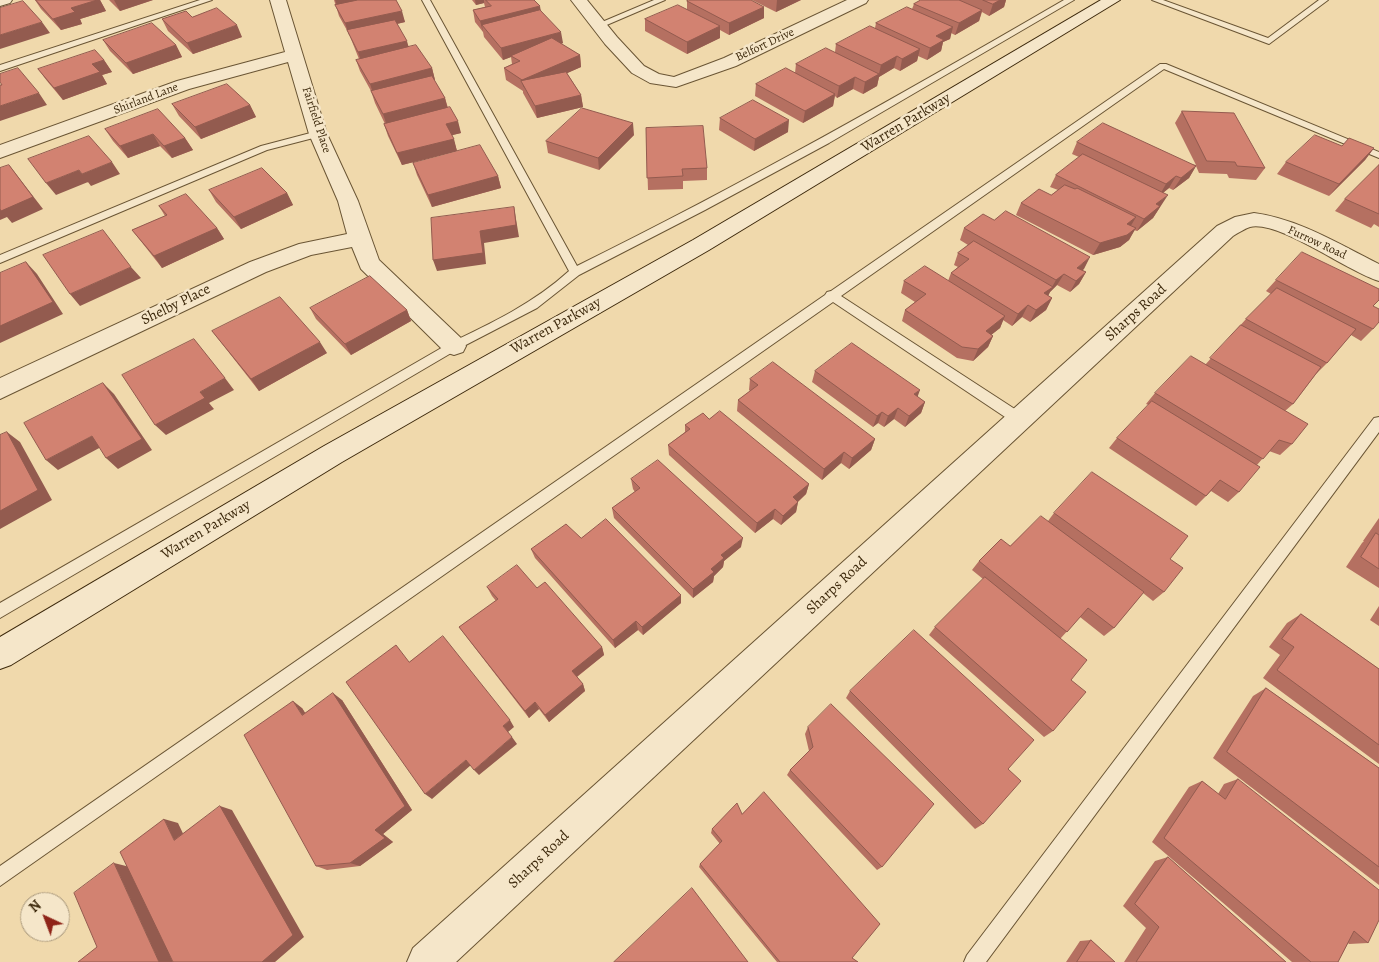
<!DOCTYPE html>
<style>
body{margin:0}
#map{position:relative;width:1379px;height:962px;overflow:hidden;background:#f0d9ac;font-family:Alegreya,serif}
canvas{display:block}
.north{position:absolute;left:20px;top:892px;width:50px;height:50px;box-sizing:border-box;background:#f5e6c9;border:1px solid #ab9a7d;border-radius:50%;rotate:317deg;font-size:14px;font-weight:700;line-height:20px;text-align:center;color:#3d290c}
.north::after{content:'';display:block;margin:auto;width:18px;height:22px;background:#8f2418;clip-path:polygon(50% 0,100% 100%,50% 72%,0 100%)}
</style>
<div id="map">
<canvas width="1379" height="962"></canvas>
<div class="north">N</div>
</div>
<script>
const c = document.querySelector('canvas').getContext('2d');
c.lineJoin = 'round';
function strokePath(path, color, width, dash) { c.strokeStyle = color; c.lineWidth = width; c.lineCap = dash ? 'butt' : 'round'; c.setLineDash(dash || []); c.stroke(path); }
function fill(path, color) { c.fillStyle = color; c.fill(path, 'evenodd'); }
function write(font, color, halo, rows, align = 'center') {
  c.font = font + ' Alegreya,serif'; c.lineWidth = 5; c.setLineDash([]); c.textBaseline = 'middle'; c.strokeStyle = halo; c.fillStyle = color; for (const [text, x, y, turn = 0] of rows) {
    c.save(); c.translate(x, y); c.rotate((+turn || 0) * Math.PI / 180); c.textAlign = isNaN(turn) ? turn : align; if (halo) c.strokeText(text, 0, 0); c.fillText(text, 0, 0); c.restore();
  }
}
const lane = new Path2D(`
 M200 0H212L0 71V65Z
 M422 0H430L577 266C743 184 904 93 1064 0H1074L829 143 705 210 579 275 537 308 458 349 0 618V603L450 343C492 323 534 303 569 271Z
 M654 0H665L602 27 595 25Z
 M1152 0H1163L1268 38 1319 0H1328L1269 44Z
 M1160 64H1166L1379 152V158L1164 69 841 296 1024 415 1025 419 1024 423H1014L833 302 0 886V866L825 295 827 292 831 291Z
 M318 131 321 132V136L267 150 0 263V255L261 146Z
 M1379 417V432L986 962H964L967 955 1374 418Z`);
const street = new Path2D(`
 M0 0H12L10 3 0 6Z
 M270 0H286L327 134 358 201 379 260 463 340 466 346 463 352 454 355 445 352 361 269 352 247 311 255 266 272 0 399V378L250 262 299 244 347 234 338 201 309 134 288 62 189 89 0 158V145L177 81 285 52Z
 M571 0H587L617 37 644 66 659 74 674 77 724 58 847 0H868L866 3 736 66 676 87 650 83 632 73 605 44Z
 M1254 213C1299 219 1339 244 1379 264V281C1348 272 1279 220 1250 227 1244 229 1238 233 1233 236L456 962H407L413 948 1217 226 1235 217Z`);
const secondary = new Path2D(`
 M1101 0H1120L709 250 342 462 11 665 0 669V637L324 446 693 240Z`);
strokePath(lane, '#6a5534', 2);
strokePath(street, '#6a5534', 2);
strokePath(secondary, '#3d290c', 2);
fill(lane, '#f5e6c9');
fill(street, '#f5e6c9');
fill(secondary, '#f5e6c9');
fill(new Path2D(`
 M35 0H100L106 11 80 19 82 24 61 30 41 9Z
 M109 0H153L120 11Z
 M334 0H396L405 22 397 24 409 47 432 68 435 80H434L445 98 448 108 461 133 452 135 457 151 402 165 388 136 384 124H385L375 103 371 91 360 71 356 60 359 59 349 34 339 16Z
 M472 0H534L563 43 561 44 580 55 581 67 567 73 581 95 583 107 537 118 523 93V91L506 80 504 68 512 64 511 57 503 60 484 37 483 32 475 22 473 10 485 7 484 3 476 5Z
 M752 0H801L776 12Z
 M921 0H1006L1004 7 989 16 982 12 979 21 955 35 951 33 950 39 943 42 941 51 927 60 918 56 917 61 900 71 894 68 879 77 877 86 863 94 853 89 837 98 835 96 833 106 803 123 755 96 756 84 795 73 796 64 835 52 836 44 875 28 876 23 912 9 914 4Z
 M687 1 764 7V18L729 35 720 30V38L687 54 645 31V19L687 9Z
 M192 17 242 37 193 54 168 31 162 19Z
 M103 40 176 45 182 57 133 74 110 51Z
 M104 60 112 72 102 75 107 84 63 100 47 81 38 69Z
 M172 104 250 105 256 117 201 139 179 116Z
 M1182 111 1265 168 1256 180 1229 178 1227 174 1199 173 1196 166 1189 178 1173 190 1169 188 1163 193 1160 207 1153 218 1137 231 1134 230 1129 240 1120 247 1093 255 1016 215 1021 203 1051 195 1058 190 1050 187 1056 175 1079 157 1072 154 1077 142 1196 165 1175 123Z
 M720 118 788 132 754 151 719 130Z
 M646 128 707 168V180L683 181V189L648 190Z
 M105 129 185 138 193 150 172 158 160 146 128 158 113 141Z
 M634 135 599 170 548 153 546 141Z
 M1342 146 1374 148 1365 160 1329 196 1277 174 1286 162Z
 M413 163 498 176 501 188 432 207 417 175Z
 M1379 165V227L1374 224 1371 228 1335 211 1345 199Z
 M209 190 287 193 293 205 241 229 216 202Z
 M159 206 217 228 224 239 162 268 132 230 165 216Z
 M964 228 1084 269 1082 270 1086 272 1079 284 1070 292 1057 285 1050 292 1048 296 1052 298 1046 310 1030 322 1022 317 1012 326 1003 320 1000 328 991 335 993 336 988 347 973 361 957 358 902 321 905 310 915 302 901 293 904 281H948L951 273 958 267 954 265 958 253 968 245 960 240Z
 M1276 280 1373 306V329L1361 341 1351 335 1327 363 1316 374 1293 404 1285 411 1292 444 1280 455 1269 451 1257 465 1239 492 1228 502 1211 491 1196 506 1109 448 1117 438 1149 405 1146 404 1155 393 1205 365 1246 319 1271 294 1266 291Z
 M310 308 407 310 411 321 351 355 316 319Z
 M212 331 327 353 259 391Z
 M815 371 917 397 925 402 921 413 905 427 894 419 884 427 878 423 873 427 812 382Z
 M750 379 875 439 871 450 849 469 841 463 822 480 737 411 738 400 750 391 749 390Z
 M709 419 809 484 806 494 798 502 796 512 781 525 773 519 755 533 669 455 668 445 685 432V425Z
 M631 479 741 547 724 561 723 567 714 576 713 582 693 598 614 518 612 508 635 492 633 489Z
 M1054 513 1170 559 1164 592 1153 601 1143 593 1114 628 1104 636 1080 617 1060 639 1071 680 1053 731 1044 737 929 635 935 627 983 579 972 570 979 561 1010 546 1048 521Z
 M1379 518V588L1346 567 1362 543 1364 541H1363Z
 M581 538 681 595V603L643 635 638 630 615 648 535 558 531 549Z
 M487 587 537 588 602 647 604 655 577 677 583 684 585 691 549 722 539 709 529 718 465 635 459 627 496 601 492 596Z
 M1379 606V626L1370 620Z
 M1301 614 1379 669V764L1263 678 1280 655 1269 647 1287 623Z
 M1266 688 1379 768V885L1213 758 1253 696Z
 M850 691 1008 769 983 824 975 829 846 698Z
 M342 700 412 810 383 834 393 842 360 866 327 870 316 866 302 708 305 713Z
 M808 727 882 867 877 870 787 775 790 770 809 751 805 734Z
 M1238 779 1368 943 1349 944 1348 943 1338 962H1292L1152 842 1189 787 1202 781 1218 794 1224 784Z
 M742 814 852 958 858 962H777L699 867 700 864 720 844 711 833 712 829Z
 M1168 857 1286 962H1124L1146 928 1123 906 1155 861Z
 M1091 940 1115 962H1066L1080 941Z`), '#b57061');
fill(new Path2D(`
 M97 0H100L106 11 80 19 82 24 61 30 53 19 71 8Z
 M114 0H153L120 11Z
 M335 0H392L339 11Z
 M475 0H484V3L476 5Z
 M777 0H801L776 12Z
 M1000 0H1006L1004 7 989 16 993 4Z
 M540 6 542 18 482 25 483 32 480 21Z
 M764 7V18L729 35V23Z
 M982 10 979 21 955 35 959 23Z
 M402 11 405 22 349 35 345 23Z
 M42 22 50 33 0 49V35Z
 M237 25 242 37 193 54 187 43Z
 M720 26V38L687 54V42Z
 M953 27 950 39 943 42 941 51 927 60 930 48 936 36Z
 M561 32 563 43 513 57 511 56V57L503 60 501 48Z
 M407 41 410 53 362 64 358 52Z
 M176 45 182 57 133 74 126 63Z
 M920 49 917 61 900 71 902 59Z
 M580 55 581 67 527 91 523 86 522 80Z
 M897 56 894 68 879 77 877 86 863 94 865 82 879 74 881 65Z
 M104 60 112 72 102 75 107 84 63 100 54 88 92 64Z
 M432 68 435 80 374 96 370 84Z
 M855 77 853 89 837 98 839 86Z
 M39 93 47 105 0 121V106Z
 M835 94 833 106 803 123 805 111Z
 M581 95 583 107 537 118 535 106Z
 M445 98 448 110 387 126 383 114Z
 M250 105 256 117 201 139 195 127Z
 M789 120 788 132 754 151 755 139Z
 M458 121 461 133 449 136 446 124Z
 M633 123 634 135 599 170 598 158Z
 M153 134 160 146 128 158 120 146Z
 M185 138 193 150 172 158 164 146Z
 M454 139 457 151 402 165 397 153Z
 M1374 148 1365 160 1329 196 1339 184Z
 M112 162 120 174 91 186 82 174Z
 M9 165 43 209 12 223 7 217 0 220V208Z
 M1196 166 1189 178 1173 190 1181 178Z
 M79 170 88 182 56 195 46 183Z
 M498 176 501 188 432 207 428 195Z
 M1176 176 1169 188 1159 196 1166 184Z
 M287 193 293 205 241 229 234 217Z
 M1168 195 1153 218 1137 231 1144 219 1156 204Z
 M514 207 519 237 484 243 486 264 437 271 433 260 480 231Z
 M1136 217 1129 229 1127 224Z
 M217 228 224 239 162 268 154 256Z
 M1136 228 1129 240 1120 247 1093 255 1100 243Z
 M1090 257 1084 269 1072 278 1077 268Z
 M26 262 37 274 63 314 0 343V326Z
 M131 267 141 278 80 306 70 294Z
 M1086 272 1079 284 1070 292 1076 281Z
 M1064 274 1057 285 1050 292 1047 298 1044 293 1052 287 1056 280Z
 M1052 298 1046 310 1030 322 1036 310Z
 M1028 305 1022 317 1012 326 1018 314Z
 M407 310 411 321 351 355 345 344Z
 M1005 316 1000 328 981 343 986 331Z
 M993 336 988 347 973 361 978 349Z
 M320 342 327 353 259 391 251 379Z
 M225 378 234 390 209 403 214 409 166 435 155 425 200 392Z
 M103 383 114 394 152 450 118 469 106 458Z
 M920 390 916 401 914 394Z
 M925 402 921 413 905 427 909 416Z
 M898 408 894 419 884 427 888 416Z
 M882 412 878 423 873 427 877 416Z
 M7 432 20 442 52 500 0 529V511Z
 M92 436 103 446 58 470 46 460Z
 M875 439 871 450 849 469 852 458Z
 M844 452 841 463 822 480 824 469Z
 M809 484 806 494 791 508 793 497Z
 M798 502 796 512 781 525 783 516Z
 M775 509 773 519 755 533 757 523Z
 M743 538 741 547 724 561 723 567 714 576 713 582 693 598V589L711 569 721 555Z
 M681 595V603L643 635 642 627Z
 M636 621 638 630 615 648 613 640Z
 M602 647 604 655 575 678 572 671Z
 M583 684 585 691 549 722 545 715Z
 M333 693 342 700 412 810 383 834 393 842 360 866 350 863 375 830Z
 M293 701 302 708 311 722 302 715Z
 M535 702 539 709 529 718 525 711Z
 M510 720 514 727 508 732 503 726Z
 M512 737 517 744 479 775 474 770Z
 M466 760 471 765 432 799 425 794Z
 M220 806 232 810 304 937 275 962H262Z
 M164 819 178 823 188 844 174 840Z
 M114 863 130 867 173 962H159Z`), '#935b4f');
const building = new Path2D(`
 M36 0H97L71 8 75 12 53 19Z
 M358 0H396L402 11 345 23 335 5Z
 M486 0H534L540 6 480 21 473 10 491 6Z
 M689 0H751L764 7 729 23 687 1Z
 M921 0H959L982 10 959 23 914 4Z
 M983 0H1000L993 4Z
 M23 1 42 22 0 35V8Z
 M678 5 720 26 687 42 645 19Z
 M907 7 953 27 936 36 944 40 930 48 876 23Z
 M217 8 237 25 187 43 162 19 186 11 192 17Z
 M540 10 561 32 501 48 482 25Z
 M395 20 407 41 358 52 347 30Z
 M152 23 176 45 126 63 103 40Z
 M870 26 920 49 902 59 897 56 881 65 836 44Z
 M552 38 580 55 522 80 504 68 520 61 511 56Z
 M416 45 432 68 370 84 356 60Z
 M826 48 879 74 865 82 855 77 839 86 796 64Z
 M95 50 104 60 92 64 100 72 54 88 38 69Z
 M18 68 39 93 0 106V85H2L0 82V74Z
 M786 68 835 94 805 111 756 84Z
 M566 72 581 95 535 106 521 81Z
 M432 76 445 98 383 114 371 91Z
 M227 84 250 105 195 127 172 104Z
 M753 100 789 120 755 139 720 118Z
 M450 107 458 121 446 124 454 139 397 153 384 124Z
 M582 108 633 123 598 158 546 141Z
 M158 109 185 138 164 146 153 134 120 146 105 129Z
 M1182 111 1234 113 1265 168 1237 166 1235 162 1207 161Z
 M1103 123 1196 166 1181 178 1176 176 1166 184 1077 142Z
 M703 126 707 168 682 169 683 176 647 178 646 128Z
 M1315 135 1342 146 1349 138 1374 148 1339 184 1286 162Z
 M89 136 112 162 82 174 79 170 46 183 28 159Z
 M480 145 498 176 428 195 413 163Z
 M1083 154 1168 195 1156 204 1160 206 1144 219 1056 175Z
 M9 165 33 197 1 211 0 209V168Z
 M1379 165V214L1345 199Z
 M262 168 287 193 234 217 209 190Z
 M1065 185 1075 189 1077 188 1136 217 1127 224 1136 228 1127 235 1100 243 1021 203 1039 189 1051 195Z
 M186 194 217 228 154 256 132 230 167 215 159 206Z
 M514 207 516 225 480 231 483 253 433 260 431 218Z
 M1006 211 1090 257 1077 268 1086 272 1076 281 1064 274 1056 280 964 228 983 214 994 220Z
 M103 230 131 267 70 294 43 255Z
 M974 241 1053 287 1044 293 1052 298 1036 310 1028 305 1018 314 951 273 969 259 958 253Z
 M1302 252 1379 289V300L1373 306 1379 309V322L1373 329 1276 280Z
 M26 262 53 302 0 326V273Z
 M925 266 1005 316 986 331 993 336 978 349 962 347 905 310 926 294 904 281Z
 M370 276 407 310 345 344 310 308Z
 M1277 288 1356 329 1327 363 1246 319Z
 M280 297 320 342 251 379 212 331Z
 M1241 325 1321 367 1293 404 1210 358Z
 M194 339 225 378 200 392 205 398 155 425 122 375Z
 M852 343 920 390 914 394 925 402 909 416 898 408 888 416 882 412 877 416 815 371Z
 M1191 356 1308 424 1292 444 1279 440 1263 459 1155 393Z
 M773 362 875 439 852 458 844 452 824 469 738 400 758 385 750 379Z
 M103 383 142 439 106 458 92 436 46 460 24 423Z
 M1152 401 1260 467 1239 492 1220 480 1206 496 1117 438Z
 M720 411 809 484 793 497 798 502 783 516 775 509 757 523 668 445 690 429 685 425 703 413 709 419Z
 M7 432 38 490 0 511V435Z
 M658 460 743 538 721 555 724 558 711 569 714 572 693 589 612 508 640 488 631 479Z
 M1092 472 1188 536 1170 559 1183 568 1164 592 1054 513Z
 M1041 516 1144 592 1114 628 1088 608 1067 632 979 561 1001 539 1010 546Z
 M606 519 681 595 642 627 636 621 613 640 531 549 566 524 581 538Z
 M1376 533 1379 535V569L1361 557Z
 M517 565 537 588 545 582 602 647 572 671 583 684 545 715 535 702 525 711 459 627 498 599 487 587Z
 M985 577 1087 660 1071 680 1086 692 1053 731 935 627Z
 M1301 614 1379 669V745L1277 670 1294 647 1282 639Z
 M914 630 1034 740 1008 769 1021 781 983 824 850 691Z
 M443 636 510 720 503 726 512 737 474 770 466 760 425 794 346 682 396 645 409 662Z
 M1266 688 1379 768V867L1227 752Z
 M333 693 405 806 375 830 385 838 350 863 316 866 244 735 293 701 302 715Z
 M831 704 934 804 882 867 790 770 813 747 808 727Z
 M1238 779 1379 890V920L1368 943 1354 931 1338 962H1311L1164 838 1202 781 1225 799Z
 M764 792 880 924 852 958 858 962H780L700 864 722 841 712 829 737 803 742 814Z
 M220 806 293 935 262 962H173L120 852 164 819 174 840Z
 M1168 857 1286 962H1136L1159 927 1135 904Z
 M114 863 159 962H78L97 947 74 893Z
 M692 888 748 962H614Z
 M1091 940 1115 962H1077Z`);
fill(building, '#d28271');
strokePath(building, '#935b4f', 1);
write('12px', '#3d290c', '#f5e6c9', [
 ["Belfort Drive",765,45,-25],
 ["Shirland Lane",146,99,-21],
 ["Fairfield Place",316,120,72],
 ["Furrow Road",1317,243,25]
]);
write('15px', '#3d290c', '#f5e6c9', [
 ["Warren Parkway",906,123,-31],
 ["Shelby Place",176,305,-26],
 ["Sharps Road",1136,313,-42],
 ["Warren Parkway",556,326,-29],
 ["Warren Parkway",206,530,-31],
 ["Sharps Road",837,586,-43],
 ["Sharps Road",539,860,-43]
]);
</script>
